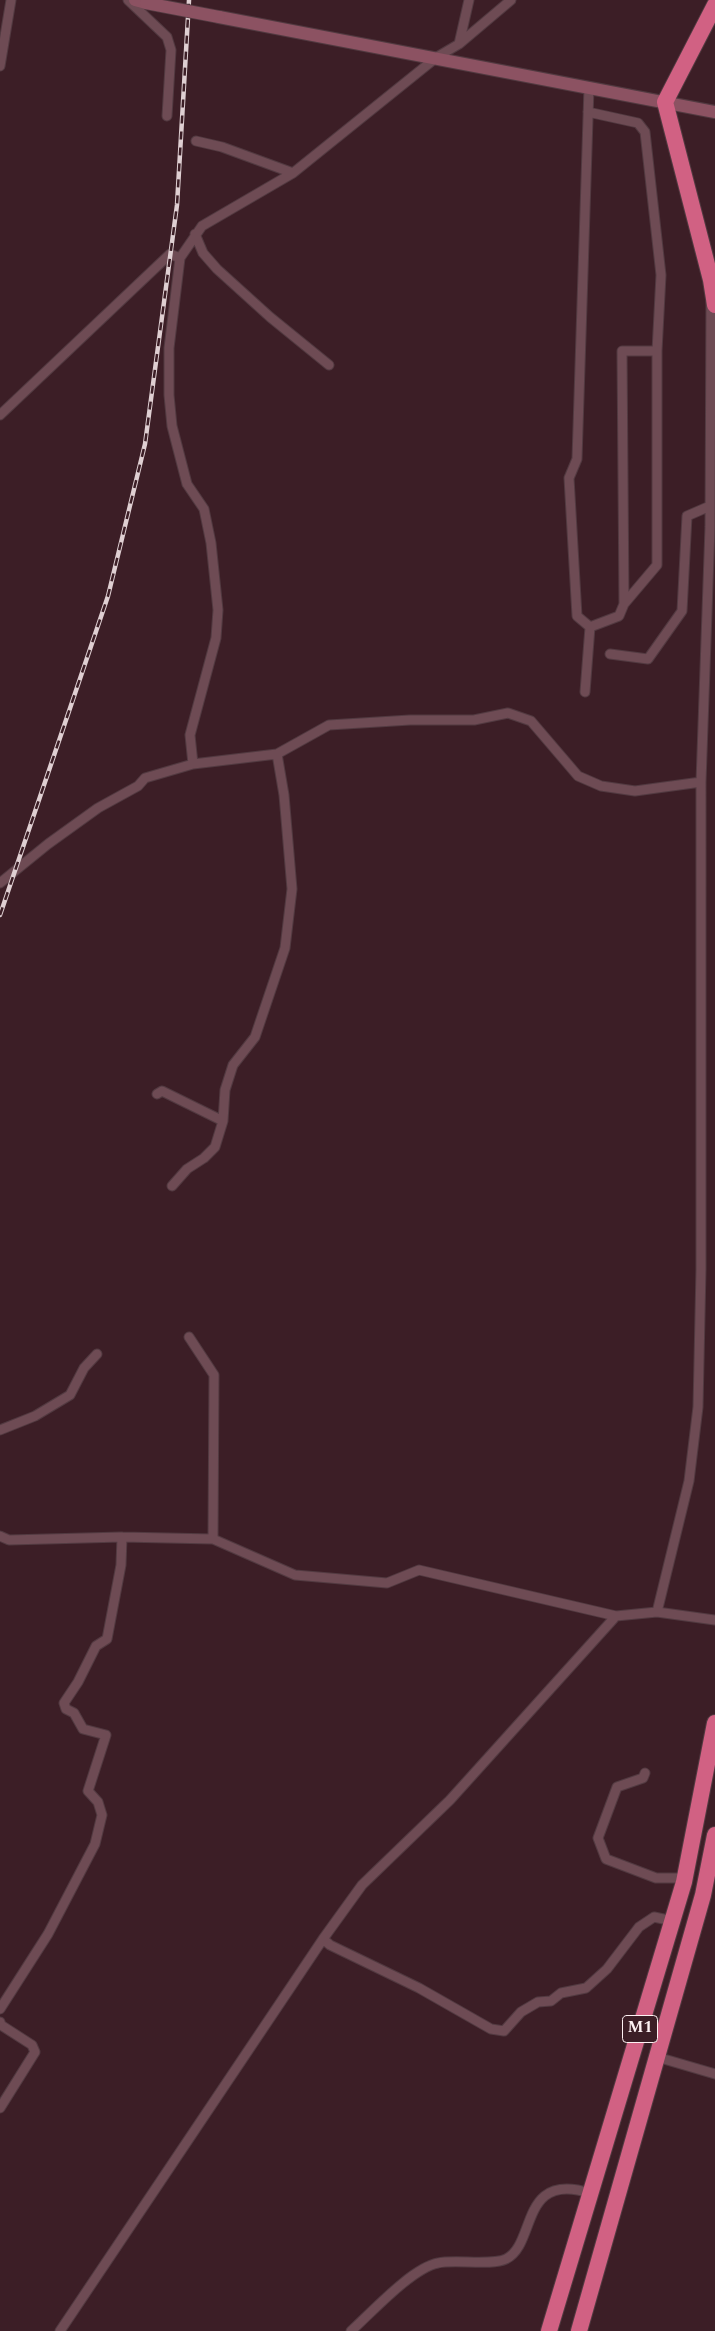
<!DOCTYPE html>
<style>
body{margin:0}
canvas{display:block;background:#3c1e26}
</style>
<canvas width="715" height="2331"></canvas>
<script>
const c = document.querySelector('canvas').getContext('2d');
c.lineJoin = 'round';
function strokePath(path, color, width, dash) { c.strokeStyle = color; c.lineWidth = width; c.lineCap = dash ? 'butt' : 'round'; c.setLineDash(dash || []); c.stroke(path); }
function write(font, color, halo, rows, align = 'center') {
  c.font = font + ' Spectral,serif'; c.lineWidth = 4; c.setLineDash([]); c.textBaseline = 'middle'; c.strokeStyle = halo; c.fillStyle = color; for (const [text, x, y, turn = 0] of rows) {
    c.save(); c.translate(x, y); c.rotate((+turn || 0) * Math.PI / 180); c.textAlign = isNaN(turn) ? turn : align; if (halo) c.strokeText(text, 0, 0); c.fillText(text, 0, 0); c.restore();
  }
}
const minor = new Path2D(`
 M128 0 167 37 171 50 167 116
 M459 44 469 0
 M0 66 11 0
 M589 87 577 459 569 478 577 616 590 627
 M196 141 222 147 293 173
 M195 234 203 253 217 269 270 317 329 365
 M180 258 169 348V395L172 426 187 484 204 509 211 543 218 610 216 638 190 735 193 764
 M0 415 170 254 180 258 202 226 293 173 437 57 459 44 511 0
 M624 604 622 351H657
 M610 654 648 659 682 611 687 516 710 506
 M585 692 590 627 619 616 624 604 657 565V351L661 275 645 132 638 123 588 112
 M0 883 48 844 98 808 138 786 145 778 193 764 277 754 329 725 410 720H474L508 713 531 721 578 776 601 786 635 791 701 782
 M157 1094 162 1091 223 1121
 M172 1186 187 1169 204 1158 215 1147 223 1121 225 1090 233 1065 255 1037 285 948 292 889 284 795 277 754
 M189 1337 214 1375 213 1539
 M0 1430 35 1416 70 1395 84 1368 97 1354
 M0 1536 9 1540 122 1537 213 1539 295 1575 387 1583 419 1570 616 1616 657 1612 715 1620
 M657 1612 689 1481 698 1407 701 1269V782L710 527 711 301
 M645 1773 643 1778 617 1787 598 1838 606 1859 656 1878H685
 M323 1939 330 1945 419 1988 491 2029 504 2031 521 2012 538 2002 551 2001 561 1993 586 1988 607 1969 639 1927 654 1917 673 1921
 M0 2009 48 1934 95 1844 102 1815 98 1802 88 1791 106 1735 83 1729 74 1713 66 1709 64 1703 78 1682 96 1646 107 1639 121 1565 122 1537
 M0 2022 1 2025 32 2045 35 2052 0 2108
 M657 2057 715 2074
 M60 2331 323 1939 362 1885 450 1800 616 1616
 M351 2331C372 2312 412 2268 438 2263 455 2259 491 2266 506 2259 537 2244 519 2171 590 2193`);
const secondary = new Path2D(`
 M135 0 146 3
 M219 17 715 112`);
const motorway = new Path2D(`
 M715 5 665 102 711 280 715 305
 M549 2331 684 1882 715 1723
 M579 2331 703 1895 715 1835`);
strokePath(minor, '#523a41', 11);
strokePath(secondary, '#523a41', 14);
strokePath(motorway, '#523a41', 18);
strokePath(minor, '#6e4b54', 9);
strokePath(secondary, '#8c5262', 12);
strokePath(motorway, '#d16183', 16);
const rail = new Path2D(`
 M0 915 108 596 145 444 177 205 189 0`);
strokePath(rail, '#dfcfd2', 4.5);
strokePath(rail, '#3c1e26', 2.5, [8]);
const secondaryBridge = new Path2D(`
 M146 3 219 17`);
strokePath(secondaryBridge, '#523a41', 14, []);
strokePath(secondaryBridge, '#8c5262', 12);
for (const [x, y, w] of [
 [640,2029,35]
]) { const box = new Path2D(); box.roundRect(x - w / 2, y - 13.5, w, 27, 4); c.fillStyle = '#3c1e26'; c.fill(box); strokePath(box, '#fef1f3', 1); }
write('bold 16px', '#fef1f3', null, [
 ["M1",640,2029]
]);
</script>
